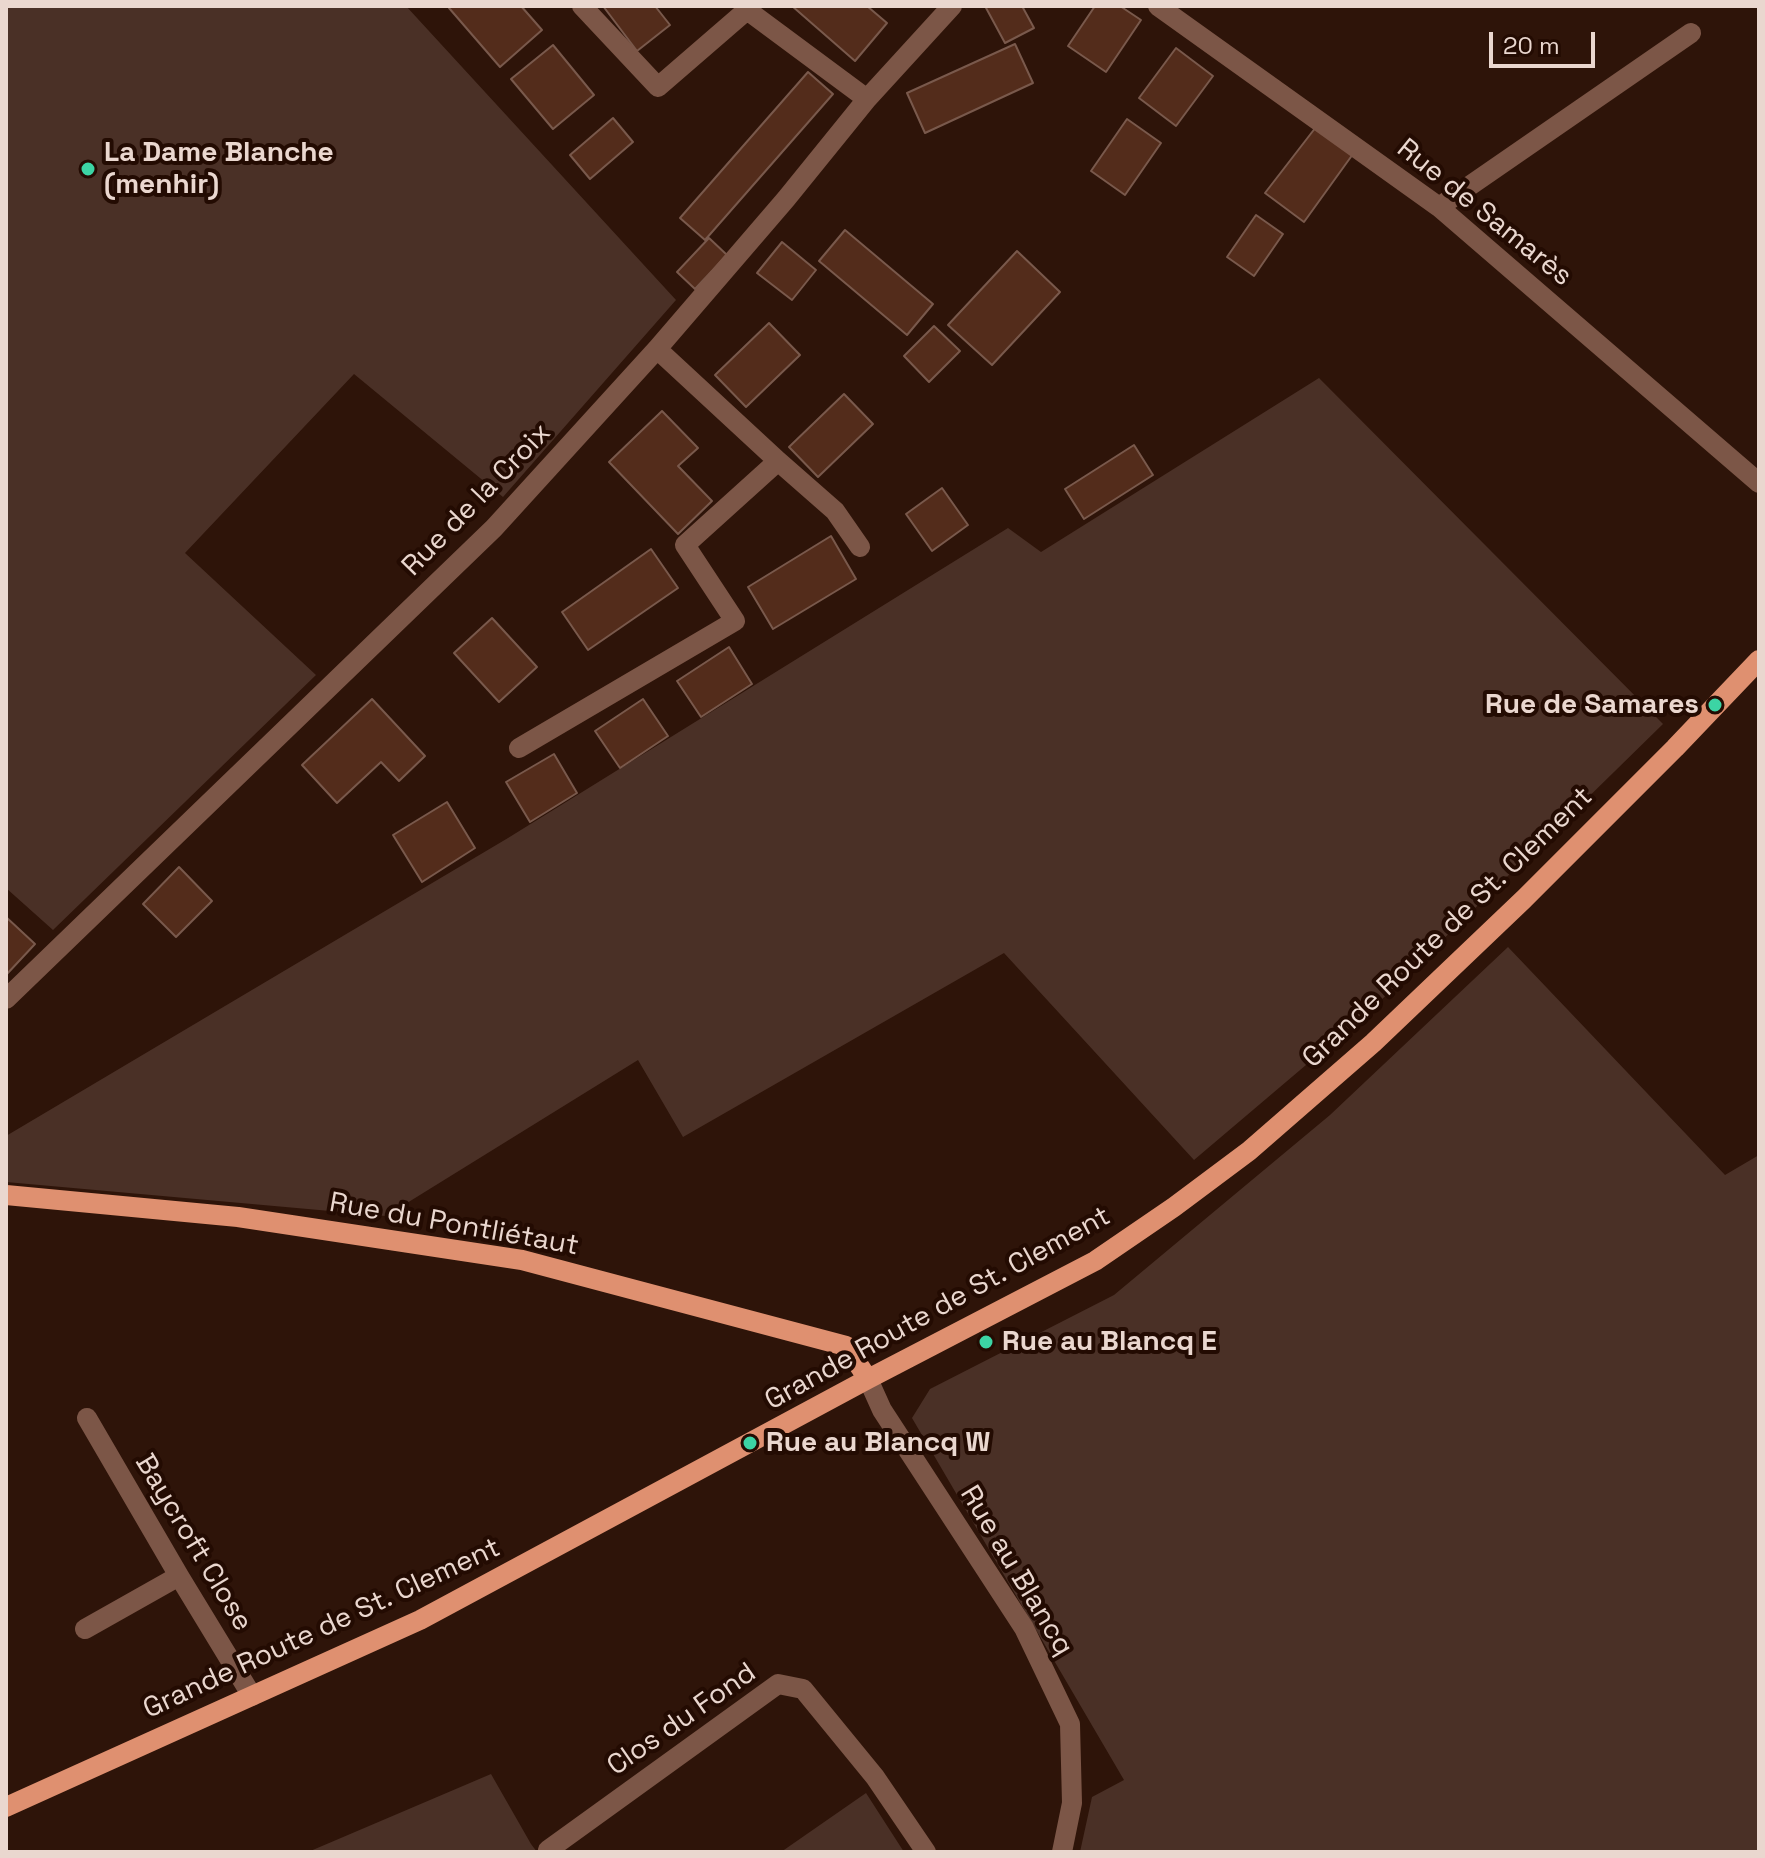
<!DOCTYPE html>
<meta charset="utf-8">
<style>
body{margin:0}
#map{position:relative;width:1765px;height:1858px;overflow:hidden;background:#2e1409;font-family:"Space Grotesk",sans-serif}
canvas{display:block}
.frame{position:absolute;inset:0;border:8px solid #ead7cf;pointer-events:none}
.scale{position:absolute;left:1489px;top:32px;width:106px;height:36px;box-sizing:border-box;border:4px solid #ead7cf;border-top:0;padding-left:10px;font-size:24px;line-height:28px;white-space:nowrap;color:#ead7cf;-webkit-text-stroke:6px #230b02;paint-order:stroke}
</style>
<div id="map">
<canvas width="1765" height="1858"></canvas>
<div class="frame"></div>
<div class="scale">20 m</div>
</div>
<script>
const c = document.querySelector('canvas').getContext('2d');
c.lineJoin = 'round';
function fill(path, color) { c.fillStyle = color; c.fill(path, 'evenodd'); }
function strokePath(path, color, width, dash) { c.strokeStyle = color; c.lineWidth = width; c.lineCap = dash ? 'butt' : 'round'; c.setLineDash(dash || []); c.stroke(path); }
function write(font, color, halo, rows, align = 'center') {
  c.font = font + ' "Space Grotesk",sans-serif'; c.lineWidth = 8; c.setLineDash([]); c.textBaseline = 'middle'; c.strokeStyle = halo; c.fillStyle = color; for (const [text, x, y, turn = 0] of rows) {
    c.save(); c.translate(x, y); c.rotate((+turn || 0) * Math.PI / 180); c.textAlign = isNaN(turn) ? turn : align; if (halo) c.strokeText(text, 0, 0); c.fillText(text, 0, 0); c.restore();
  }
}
fill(new Path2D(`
 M6 6H406L676 300 503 497 354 374 185 553 316 675 53 930 6 888Z
 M1319 378 1663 724 1372 1009 1194 1160 1004 953 683 1137 638 1060 386 1216 6 1182V1136L508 838 1008 528 1041 552Z
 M1508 947 1725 1175 1759 1155V1852H1080L1092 1797 1124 1780 912 1418 930 1389 1114 1295 1330 1115Z
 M491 1774 531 1844 537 1852H308Z
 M866 1793 904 1852H781Z`), '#4a3026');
const building = new Path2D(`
 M451 6H521L542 30 500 67 449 8Z
 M603 6H655L670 25 637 51Z
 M792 6H867L887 23 855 61Z
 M985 6H1022L1034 28 1005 43Z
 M1095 6H1120L1141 20 1106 72 1068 46Z
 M1015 44 1033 83 925 133 907 93Z
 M553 45 594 95 553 129 511 79Z
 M1176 48 1213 76 1176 126 1139 98Z
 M808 72 833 94 705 240 680 218Z
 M613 118 633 142 590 179 570 155Z
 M1127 119 1161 143 1125 195 1091 171Z
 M1316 127 1353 154 1304 222 1265 193Z
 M1256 215 1283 234 1254 276 1227 257Z
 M845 230 933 304 907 335 819 261Z
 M709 238 727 255 695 289 677 272Z
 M782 242 816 270 792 300 757 273Z
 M1017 251 1060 292 992 365 948 325Z
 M769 323 800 355 746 407 715 375Z
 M934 326 960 351 929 382 904 356Z
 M844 394 873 424 818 477 789 447Z
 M662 411 698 448 678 466 712 501 678 534 609 462Z
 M1134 445 1153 475 1084 519 1065 489Z
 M942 488 968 525 932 551 906 514Z
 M831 536 856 579 773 629 748 587Z
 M651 549 678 588 588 650 562 612Z
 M492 618 537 667 499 702 454 653Z
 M729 647 752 684 701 717 677 681Z
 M372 699 425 756 399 781 381 762 337 803 302 765Z
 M643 699 668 736 620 768 595 731Z
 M554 754 577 793 530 822 506 782Z
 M447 802 475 848 422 882 393 835Z
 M179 867 212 901 176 937 143 904Z
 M6 917 35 944 6 975Z`);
fill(building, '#532c1b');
strokePath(building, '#79594c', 2);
strokePath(new Path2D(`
 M582 6 658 87 747 10 867 99
 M1158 6 1439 207 1759 483
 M1439 207 1691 33
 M657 349 778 461 835 511 860 547
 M519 748 735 621 685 545 778 461
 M6 999 494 528 657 349 786 199 867 99 952 6
 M868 1379 882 1410 1024 1628 1070 1724 1072 1803 1062 1852
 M87 1418 179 1576 252 1696
 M85 1629 179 1576
 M548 1850 778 1684 803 1689 875 1777 926 1852`), '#7c5647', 20);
strokePath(new Path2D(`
 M6 1195 238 1217 522 1260 846 1346 868 1379
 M6 1807 420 1620 868 1379 1095 1261 1174 1207 1249 1151 1373 1043 1524 899 1675 748 1759 660`), '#df9070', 20);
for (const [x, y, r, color] of [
 [88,169,8,"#3cd4a4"],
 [1715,705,8,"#3cd4a4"],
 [986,1342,8,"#3cd4a4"],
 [750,1443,8,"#3cd4a4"]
]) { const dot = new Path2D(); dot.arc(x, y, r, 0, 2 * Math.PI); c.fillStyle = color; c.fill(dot); strokePath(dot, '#230b02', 3); }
write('bold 28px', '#ead7cf', '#230b02', [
 ["La Dame Blanche",104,153],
 ["(menhir)",104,185],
 ["Rue de Samares",1699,705,"right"],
 ["Rue au Blancq E",1002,1342],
 ["Rue au Blancq W",766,1443]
], 'left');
write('28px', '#ead7cf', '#230b02', [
 ["Rue de Samarès",1484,213,39],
 ["Rue de la Croix",477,500,-46],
 ["Grande Route de St. Clement",1448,928,-44],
 ["Rue du Pontliétaut",454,1225,10],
 ["Grande Route de St. Clement",938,1309,-29],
 ["Baycroft Close",193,1543,59],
 ["Rue au Blancq",1016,1571,59],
 ["Grande Route de St. Clement",322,1629,-25],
 ["Clos du Fond",682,1720,-35]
]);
</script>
